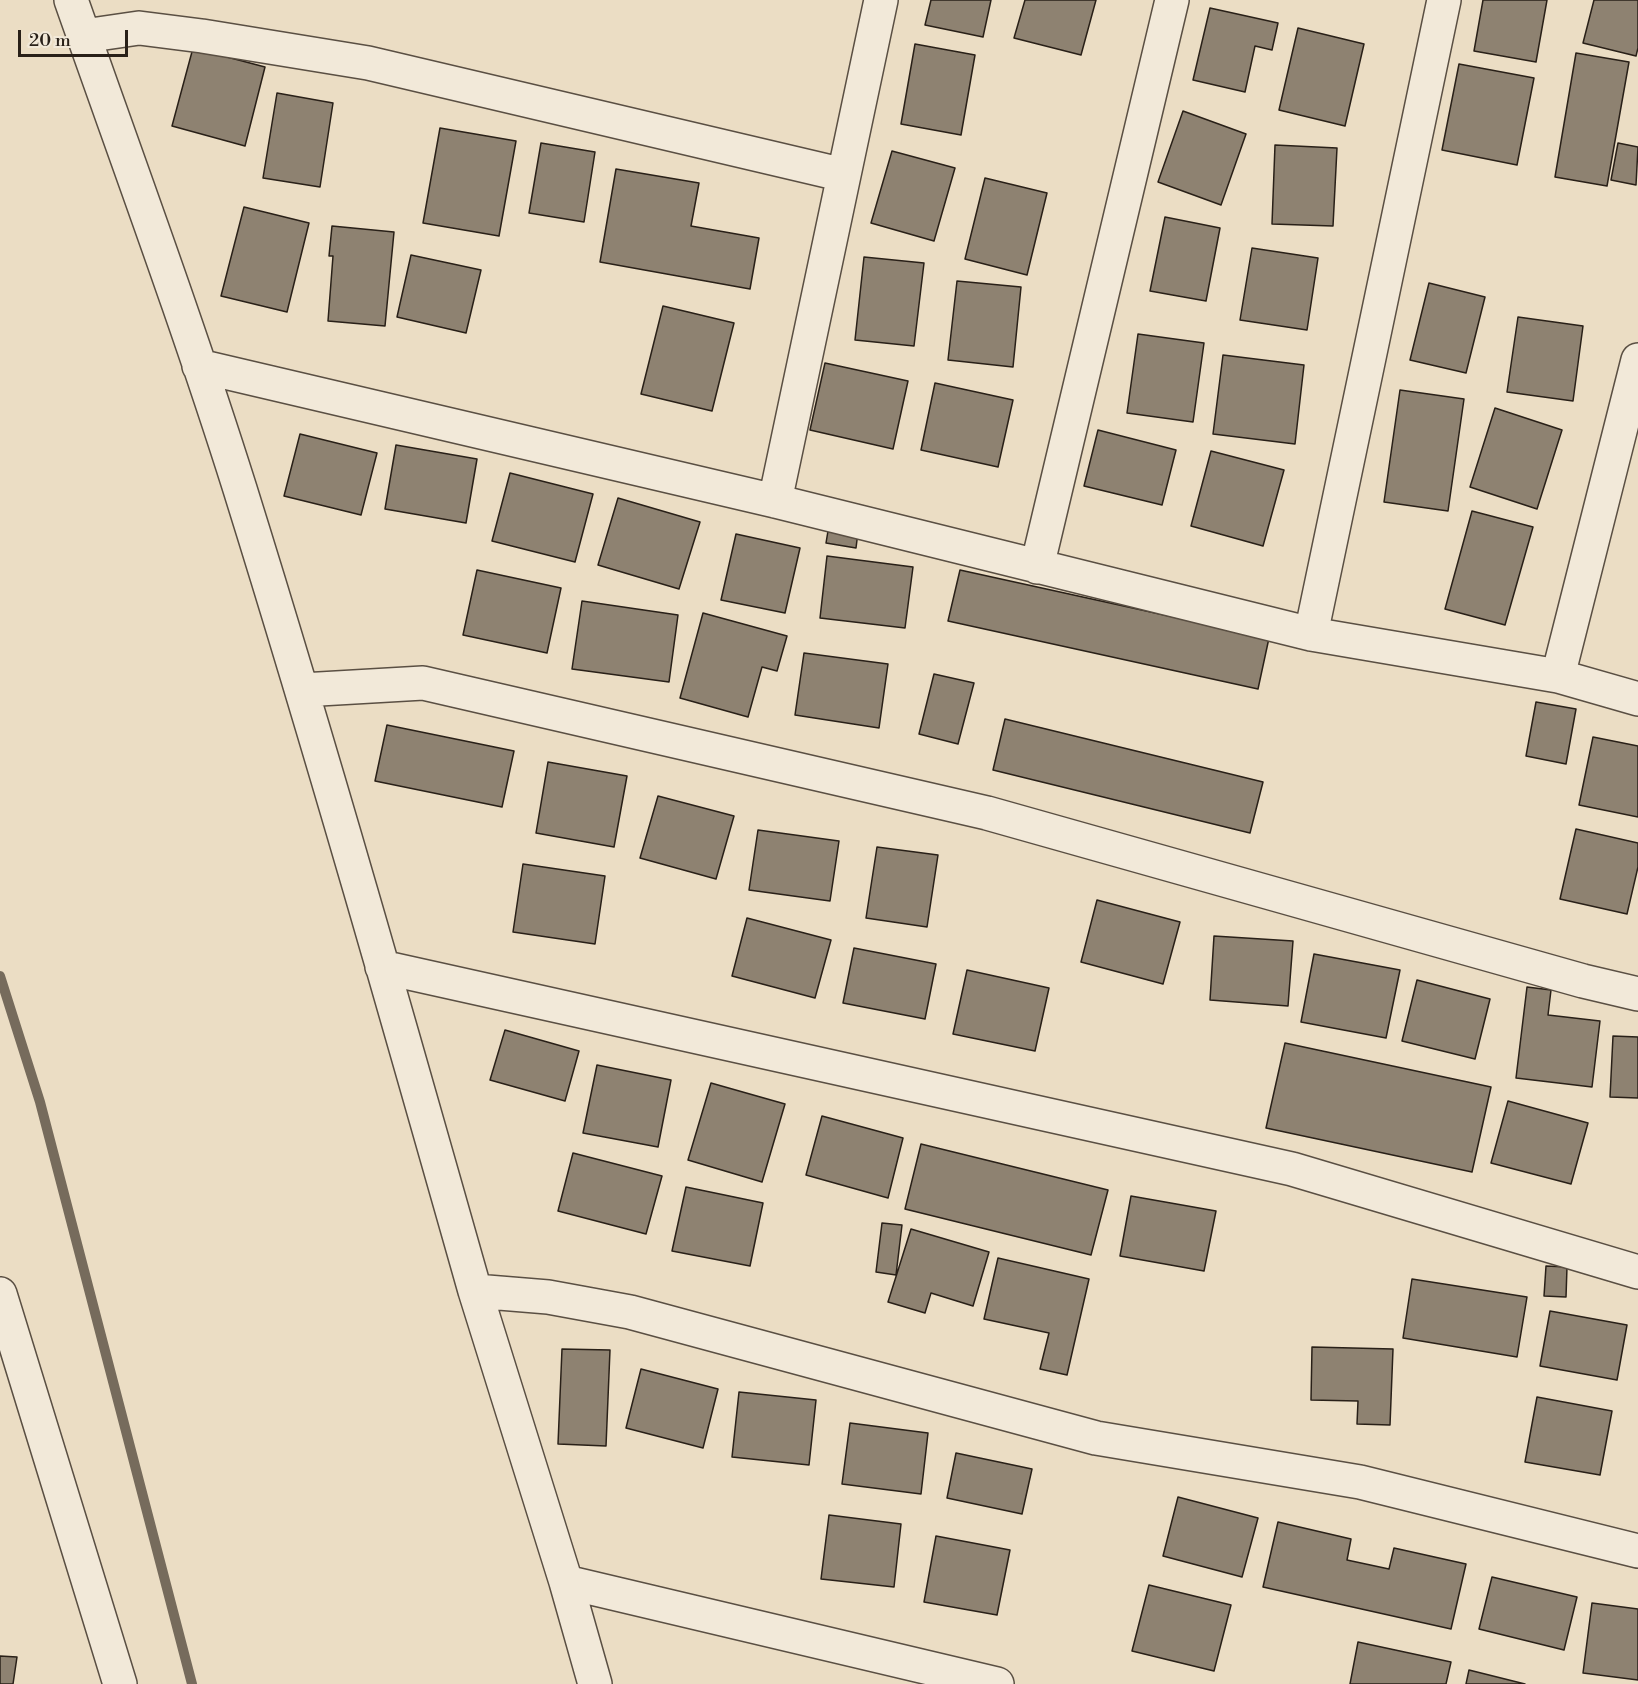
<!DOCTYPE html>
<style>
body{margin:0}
#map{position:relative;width:1638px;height:1684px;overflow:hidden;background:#ebddc4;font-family:"Libre Bodoni",serif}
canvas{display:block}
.scale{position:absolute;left:18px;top:30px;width:110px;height:27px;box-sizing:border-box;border:3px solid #292018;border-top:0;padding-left:8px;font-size:18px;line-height:21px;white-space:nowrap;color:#292018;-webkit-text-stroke:4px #f2e9d9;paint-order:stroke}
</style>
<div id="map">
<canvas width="1638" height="1684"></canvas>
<div class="scale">20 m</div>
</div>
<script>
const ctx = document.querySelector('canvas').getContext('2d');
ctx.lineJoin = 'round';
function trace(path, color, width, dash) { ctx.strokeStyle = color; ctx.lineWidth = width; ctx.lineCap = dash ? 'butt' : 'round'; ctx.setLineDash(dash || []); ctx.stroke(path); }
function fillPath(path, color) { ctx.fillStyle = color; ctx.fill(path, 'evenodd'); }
trace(new Path2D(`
 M 0,976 L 40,1102 L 192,1684`), '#766b5c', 10);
const building = new Path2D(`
 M 931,0 L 991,0 L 983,37 L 925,25 Z
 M 1025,0 L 1096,0 L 1081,55 L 1014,38 Z
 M 1483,0 L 1547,0 L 1536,62 L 1474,51 Z
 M 1594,0 L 1638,0 L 1638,48 L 1636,56 L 1583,43 Z
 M 1210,8 L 1278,23 L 1272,50 L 1255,46 L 1245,92 L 1193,80 Z
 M 1298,28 L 1364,44 L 1345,126 L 1279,110 Z
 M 915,44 L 975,55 L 961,135 L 901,124 Z
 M 193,48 L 265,67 L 245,146 L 172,126 Z
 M 1576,53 L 1629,62 L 1607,186 L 1555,177 Z
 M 1459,64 L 1534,78 L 1517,165 L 1442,150 Z
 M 277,93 L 333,103 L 320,187 L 263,178 Z
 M 1183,111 L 1246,134 L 1221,205 L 1158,182 Z
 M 440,128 L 516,141 L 499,236 L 423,223 Z
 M 541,143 L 595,152 L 584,222 L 529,213 Z
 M 1618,143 L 1638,147 L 1636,185 L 1611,180 Z
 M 1275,145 L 1337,148 L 1333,226 L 1272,224 Z
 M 892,151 L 955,168 L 934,241 L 871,223 Z
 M 616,169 L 699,183 L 691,226 L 759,238 L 750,289 L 600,262 Z
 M 985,178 L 1047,193 L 1027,275 L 965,259 Z
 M 244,207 L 309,223 L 287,312 L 221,296 Z
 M 1165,217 L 1220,228 L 1206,301 L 1150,291 Z
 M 332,226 L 394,232 L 385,326 L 328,321 L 333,256 L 329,256 Z
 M 1252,248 L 1318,258 L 1307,330 L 1240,320 Z
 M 411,255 L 481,270 L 466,333 L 397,317 Z
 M 864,257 L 924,263 L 914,346 L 855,340 Z
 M 957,281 L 1021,287 L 1013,367 L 948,360 Z
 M 1429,283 L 1485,297 L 1466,373 L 1410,360 Z
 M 663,306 L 734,323 L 712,411 L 641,394 Z
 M 1518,317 L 1583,326 L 1573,401 L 1507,392 Z
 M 1138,334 L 1204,343 L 1193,422 L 1127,413 Z
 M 1223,355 L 1304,365 L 1295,444 L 1213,434 Z
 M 825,363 L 908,381 L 893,449 L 810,430 Z
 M 935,383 L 1013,400 L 998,467 L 921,450 Z
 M 1400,390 L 1464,399 L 1448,511 L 1384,502 Z
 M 1495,408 L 1562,430 L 1537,509 L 1470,487 Z
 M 1098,430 L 1176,450 L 1162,505 L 1084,486 Z
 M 300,434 L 377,453 L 361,515 L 284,496 Z
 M 396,445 L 477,459 L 466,523 L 385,509 Z
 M 1211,451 L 1284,470 L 1263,546 L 1191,526 Z
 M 510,473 L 593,494 L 575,562 L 492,541 Z
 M 618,498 L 700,522 L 679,589 L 598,565 Z
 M 1472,511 L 1533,527 L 1505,625 L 1445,609 Z
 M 830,519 L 859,524 L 856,548 L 826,543 Z
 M 736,534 L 800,548 L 785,613 L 721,600 Z
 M 827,556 L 913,567 L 905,628 L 820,618 Z
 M 477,570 L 561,588 L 547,653 L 463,635 Z
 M 960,570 L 1269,638 L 1258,689 L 948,621 Z
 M 582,601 L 678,615 L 669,682 L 572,669 Z
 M 703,613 L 787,636 L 777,671 L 762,667 L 748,717 L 680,698 Z
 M 804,653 L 888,664 L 879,728 L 795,715 Z
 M 934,674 L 974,683 L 958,744 L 919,734 Z
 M 1536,702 L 1576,709 L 1566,764 L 1526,756 Z
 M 1005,719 L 1263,782 L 1250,833 L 993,770 Z
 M 387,725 L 514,751 L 502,807 L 375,781 Z
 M 1593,737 L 1638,746 L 1638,817 L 1579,805 Z
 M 548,762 L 627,776 L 614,847 L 536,833 Z
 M 658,796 L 734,816 L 716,879 L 640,858 Z
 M 1576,829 L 1638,843 L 1638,867 L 1627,914 L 1560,899 Z
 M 758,830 L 839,841 L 830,901 L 749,890 Z
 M 877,847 L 938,855 L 927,927 L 866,918 Z
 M 523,864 L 605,876 L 595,944 L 513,932 Z
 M 1097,900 L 1180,922 L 1163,984 L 1081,962 Z
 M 747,918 L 831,940 L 815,998 L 732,976 Z
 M 1214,936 L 1293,941 L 1288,1006 L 1210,1000 Z
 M 854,948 L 936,964 L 925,1019 L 843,1003 Z
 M 1314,954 L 1400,970 L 1386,1038 L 1301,1022 Z
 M 967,970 L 1049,988 L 1035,1051 L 953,1034 Z
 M 1417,980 L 1490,999 L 1475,1059 L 1402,1041 Z
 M 1527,987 L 1551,990 L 1548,1015 L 1600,1021 L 1592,1087 L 1516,1078 Z
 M 505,1030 L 579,1051 L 565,1101 L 490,1080 Z
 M 1613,1036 L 1638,1037 L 1638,1098 L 1610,1097 Z
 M 1285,1043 L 1491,1087 L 1472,1172 L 1266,1128 Z
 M 597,1065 L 671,1080 L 658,1147 L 583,1133 Z
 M 711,1083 L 785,1104 L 762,1182 L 688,1160 Z
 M 1508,1101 L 1588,1123 L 1571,1184 L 1491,1163 Z
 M 822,1116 L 903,1138 L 888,1198 L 806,1175 Z
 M 921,1144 L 1108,1190 L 1091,1255 L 905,1209 Z
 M 573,1153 L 662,1176 L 646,1234 L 558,1211 Z
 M 686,1187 L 763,1203 L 750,1266 L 672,1251 Z
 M 1131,1196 L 1216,1211 L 1204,1271 L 1120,1256 Z
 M 882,1223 L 902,1225 L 896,1275 L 876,1272 Z
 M 911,1229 L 989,1252 L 973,1306 L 931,1293 L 925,1313 L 888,1302 Z
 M 998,1258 L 1089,1279 L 1067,1375 L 1040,1369 L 1049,1333 L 984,1319 Z
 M 1546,1266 L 1567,1267 L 1566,1297 L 1544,1296 Z
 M 1412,1279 L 1527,1297 L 1517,1357 L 1403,1338 Z
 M 1550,1311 L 1627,1325 L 1617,1380 L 1540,1366 Z
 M 1312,1347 L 1393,1349 L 1390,1425 L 1357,1424 L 1358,1401 L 1311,1400 Z
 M 562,1349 L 610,1350 L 606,1446 L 558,1444 Z
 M 641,1369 L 718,1389 L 703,1448 L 626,1428 Z
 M 739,1392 L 816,1400 L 809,1465 L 732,1457 Z
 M 1537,1397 L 1612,1411 L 1600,1475 L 1525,1462 Z
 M 850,1423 L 928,1433 L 921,1494 L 842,1484 Z
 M 956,1453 L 1032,1469 L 1022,1514 L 947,1498 Z
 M 1178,1497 L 1258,1518 L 1242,1577 L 1163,1556 Z
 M 829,1515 L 901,1524 L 894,1587 L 821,1579 Z
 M 1278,1522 L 1351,1539 L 1347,1560 L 1389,1569 L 1394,1548 L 1466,1564 L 1451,1629 L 1263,1587 Z
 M 936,1536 L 1010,1550 L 997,1615 L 924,1602 Z
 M 1492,1577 L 1577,1597 L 1564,1650 L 1479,1629 Z
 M 1149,1585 L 1231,1605 L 1214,1671 L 1132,1651 Z
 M 1592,1603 L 1638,1609 L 1638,1680 L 1583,1673 Z
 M 1358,1642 L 1451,1662 L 1446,1684 L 1350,1684 Z
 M 0,1656 L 17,1657 L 13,1684 L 0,1684 Z
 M 1469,1670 L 1525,1684 L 1466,1684 Z`);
fillPath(building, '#8e8271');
trace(building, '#292018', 1.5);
const street = new Path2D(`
 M 71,0 C 128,162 188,324 240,489 C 323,755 399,1023 475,1291
 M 84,36 L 139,28 L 202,36 L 368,63 L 844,175
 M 199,366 L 775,501 L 1311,634 L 1558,676 L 1638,699
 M 775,501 L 881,0
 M 1037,567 L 1172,0
 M 1311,634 L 1444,0
 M 1558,676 L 1638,360
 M 302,690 L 423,683 L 987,813 L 1583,981 L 1638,994
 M 382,967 L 1292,1169 L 1638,1272
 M 0,1294 L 120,1684
 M 566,1582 L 997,1684
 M 595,1684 L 566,1582 L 475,1291 L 548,1297 L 630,1312 L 1096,1438 L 1360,1482 L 1638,1551`);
trace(street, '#5a4f43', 36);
trace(street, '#f2e9d9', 33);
</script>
